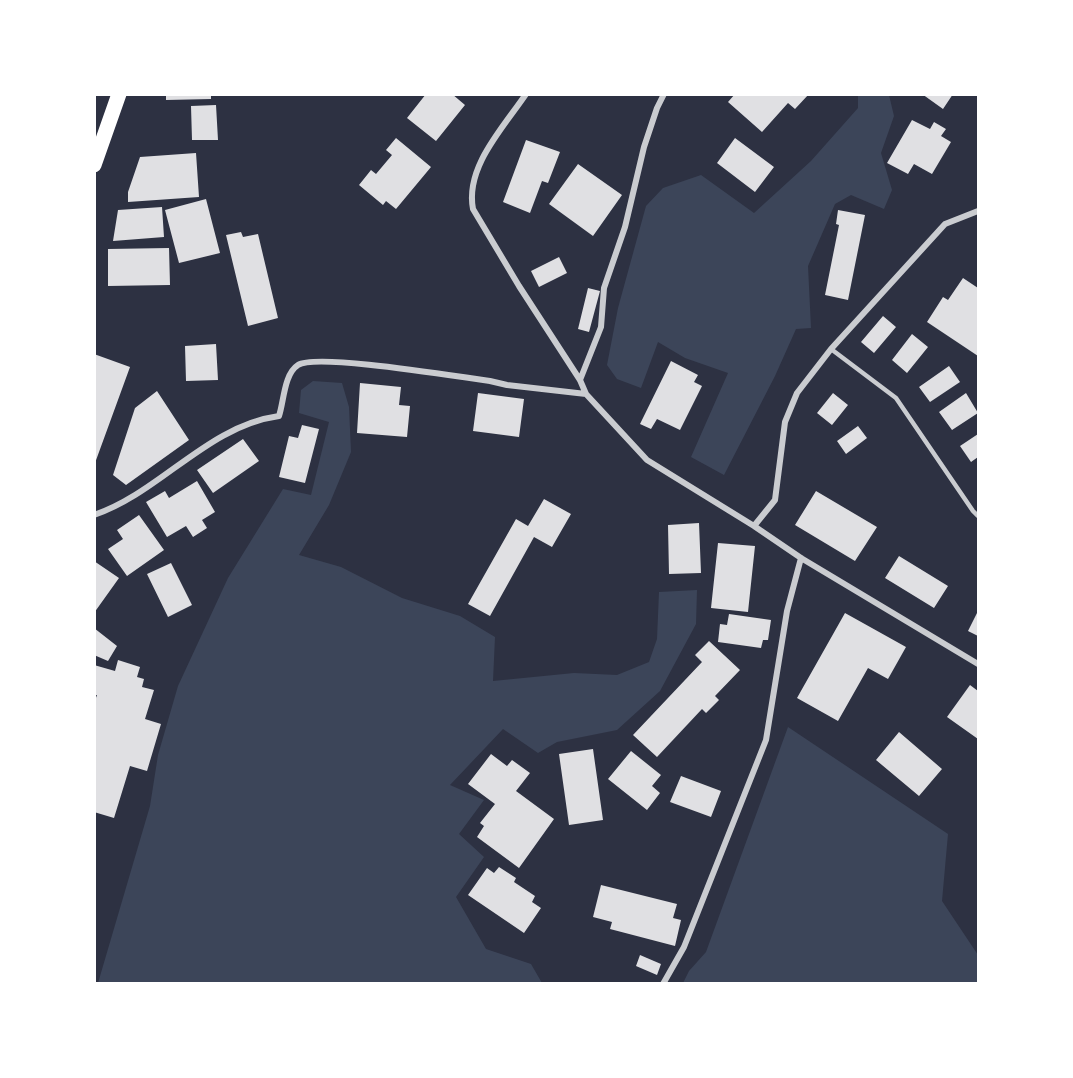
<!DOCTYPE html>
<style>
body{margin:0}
#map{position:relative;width:1073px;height:1078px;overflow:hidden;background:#2d3142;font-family:"Space Grotesk",sans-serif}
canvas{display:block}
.frame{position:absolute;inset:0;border:96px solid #fff;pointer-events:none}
</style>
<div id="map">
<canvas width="1073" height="1078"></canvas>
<div class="frame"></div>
</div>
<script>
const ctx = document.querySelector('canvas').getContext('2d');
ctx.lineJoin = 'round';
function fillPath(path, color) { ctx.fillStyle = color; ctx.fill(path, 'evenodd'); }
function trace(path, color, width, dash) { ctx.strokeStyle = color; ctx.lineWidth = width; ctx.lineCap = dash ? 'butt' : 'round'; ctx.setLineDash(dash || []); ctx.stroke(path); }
fillPath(new Path2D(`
 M 858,95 L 889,95 L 894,116 L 881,153 L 892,190 L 884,209 L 851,195 L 835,204 L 808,266 L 811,328 L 796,329 L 775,376 L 724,475 L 691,457 L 728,373 L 685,358 L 658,342 L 641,388 L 617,379 L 607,365 L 618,308 L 646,206 L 663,188 L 701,175 L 754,213 L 811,161 L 858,108 Z
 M 313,381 L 342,383 L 349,407 L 351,452 L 329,505 L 299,555 L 341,567 L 402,598 L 460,616 L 495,637 L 493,681 L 574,673 L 617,675 L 649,662 L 657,639 L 659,592 L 697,590 L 696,624 L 660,691 L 617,730 L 557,742 L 538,753 L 503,729 L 450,785 L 484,800 L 459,834 L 484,857 L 456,897 L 486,949 L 531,964 L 542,983 L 98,983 L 150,806 L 158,755 L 178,686 L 228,578 L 283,489 L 311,495 L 329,422 L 299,413 L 301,390 Z
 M 788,727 L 948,834 L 942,901 L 978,955 L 978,983 L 683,983 L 689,971 L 706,952 Z`), '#3c4559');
fillPath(new Path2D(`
 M 166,94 L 211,94 L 211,99 L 166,100 Z
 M 426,94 L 452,94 L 465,105 L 436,141 L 407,118 Z
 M 735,94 L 809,94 L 795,109 L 788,103 L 762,132 L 728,102 Z
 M 922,94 L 953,94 L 943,109 Z
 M 216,105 L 218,140 L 192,140 L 191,106 Z
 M 912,120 L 930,129 L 934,122 L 946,129 L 941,136 L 951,142 L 932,174 L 914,164 L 908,174 L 887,163 Z
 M 396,138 L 431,167 L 396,209 L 386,201 L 383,205 L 359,185 L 371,170 L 376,174 L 392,155 L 386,150 Z
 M 735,138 L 774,167 L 755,192 L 717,163 Z
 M 526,140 L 560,152 L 548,183 L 542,181 L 530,213 L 503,202 Z
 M 196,153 L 199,197 L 128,202 L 128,192 L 140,157 Z
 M 578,164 L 622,195 L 593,236 L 549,204 Z
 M 206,199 L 220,253 L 179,263 L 165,210 Z
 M 162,207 L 164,237 L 113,241 L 118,210 Z
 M 838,210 L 865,215 L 848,300 L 825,295 L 839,225 L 836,224 Z
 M 241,232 L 243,237 L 258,234 L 278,318 L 248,326 L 226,235 Z
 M 169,248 L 170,285 L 108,286 L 108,249 Z
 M 559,257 L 567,273 L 539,287 L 531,271 Z
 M 963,278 L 978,288 L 978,356 L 927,322 L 943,297 L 948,300 Z
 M 588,288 L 600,291 L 589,332 L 578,329 Z
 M 883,316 L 896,327 L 874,353 L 861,342 Z
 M 912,334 L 928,347 L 907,373 L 892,360 Z
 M 216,344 L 218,380 L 186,381 L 185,346 Z
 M 94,354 L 130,367 L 95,463 L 94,463 Z
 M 671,361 L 698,375 L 694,382 L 702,386 L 680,430 L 657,419 L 651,429 L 640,424 Z
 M 949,366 L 960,382 L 930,402 L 919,387 Z
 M 360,383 L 401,387 L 399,405 L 410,406 L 407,437 L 357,433 Z
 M 157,391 L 189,440 L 126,485 L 113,475 L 135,408 Z
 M 478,393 L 524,399 L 519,437 L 473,431 Z
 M 833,393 L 848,405 L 832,425 L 817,413 Z
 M 966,393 L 978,413 L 952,430 L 939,412 Z
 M 302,425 L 319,429 L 305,483 L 279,477 L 289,436 L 298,438 Z
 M 858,426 L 867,438 L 846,454 L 837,441 Z
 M 978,434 L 978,457 L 971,462 L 960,446 Z
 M 243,439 L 259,461 L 213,493 L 197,470 Z
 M 197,481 L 215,512 L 202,520 L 207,528 L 193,537 L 186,526 L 167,537 L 146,502 L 165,491 L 169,498 Z
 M 816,491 L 877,527 L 855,561 L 795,525 Z
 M 544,499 L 571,514 L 552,547 L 534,537 L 490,616 L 468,604 L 516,519 L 528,526 Z
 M 139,515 L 164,550 L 127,576 L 108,549 L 123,539 L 117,530 Z
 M 699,523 L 701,573 L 669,574 L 668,525 Z
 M 718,543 L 755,546 L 748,612 L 711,608 Z
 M 899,556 L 948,586 L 934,608 L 885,578 Z
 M 94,561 L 119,578 L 94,613 Z
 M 171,563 L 192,605 L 168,617 L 147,574 Z
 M 978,611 L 978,636 L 968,631 Z
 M 845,613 L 906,647 L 888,679 L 868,668 L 838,721 L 797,698 Z
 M 729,614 L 771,620 L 768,640 L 763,640 L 761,648 L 718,642 L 720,624 L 727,625 Z
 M 94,628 L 117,646 L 108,661 L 94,655 Z
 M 709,641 L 740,670 L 715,696 L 719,700 L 706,713 L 702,709 L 657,757 L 633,735 L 702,662 L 695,655 Z
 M 118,660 L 140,667 L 137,677 L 144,679 L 142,687 L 154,690 L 145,719 L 161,724 L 147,771 L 130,766 L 114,818 L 94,812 L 94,703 L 97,695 L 94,695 L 94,665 L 115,671 Z
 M 970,685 L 978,691 L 978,739 L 947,717 Z
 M 899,732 L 942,769 L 919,796 L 876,760 Z
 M 593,749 L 603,820 L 569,825 L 559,754 Z
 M 631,751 L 661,775 L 652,786 L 660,793 L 647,810 L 608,779 Z
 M 491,754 L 507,766 L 512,760 L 530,773 L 516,791 L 554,819 L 519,868 L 477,837 L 484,826 L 480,823 L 495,804 L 468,784 Z
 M 681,776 L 721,791 L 711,817 L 670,802 Z
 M 499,867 L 516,878 L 514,882 L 535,896 L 532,902 L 541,908 L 524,933 L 468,895 L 487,868 L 494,873 Z
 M 601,885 L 677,904 L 673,918 L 681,920 L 675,946 L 610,929 L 612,922 L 593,917 Z
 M 640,955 L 661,964 L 657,975 L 636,966 Z`), '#e0e0e3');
trace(new Path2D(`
 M 831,349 L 896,398 L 973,511 L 978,516`), '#caccd0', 4.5);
trace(new Path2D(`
 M 526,94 C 503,128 465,167 473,209 L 519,286 L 580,380 L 586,394 L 647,460 L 754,526 L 801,558 L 978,664
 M 580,380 L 601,327 L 604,288 L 625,227 L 644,147 L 657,108 L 664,94
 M 94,515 C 161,492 207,426 279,416 C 284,401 284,374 298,365 C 317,353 459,377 490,381 L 507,385 L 586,394
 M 754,526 L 775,500 L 785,422 L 797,393 L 831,349 L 945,224 L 978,211
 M 663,984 L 684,947 L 766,740 L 787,611 L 801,558`), '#caccd0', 6);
trace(new Path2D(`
 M 94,165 L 119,94`), '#fff', 15);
</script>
